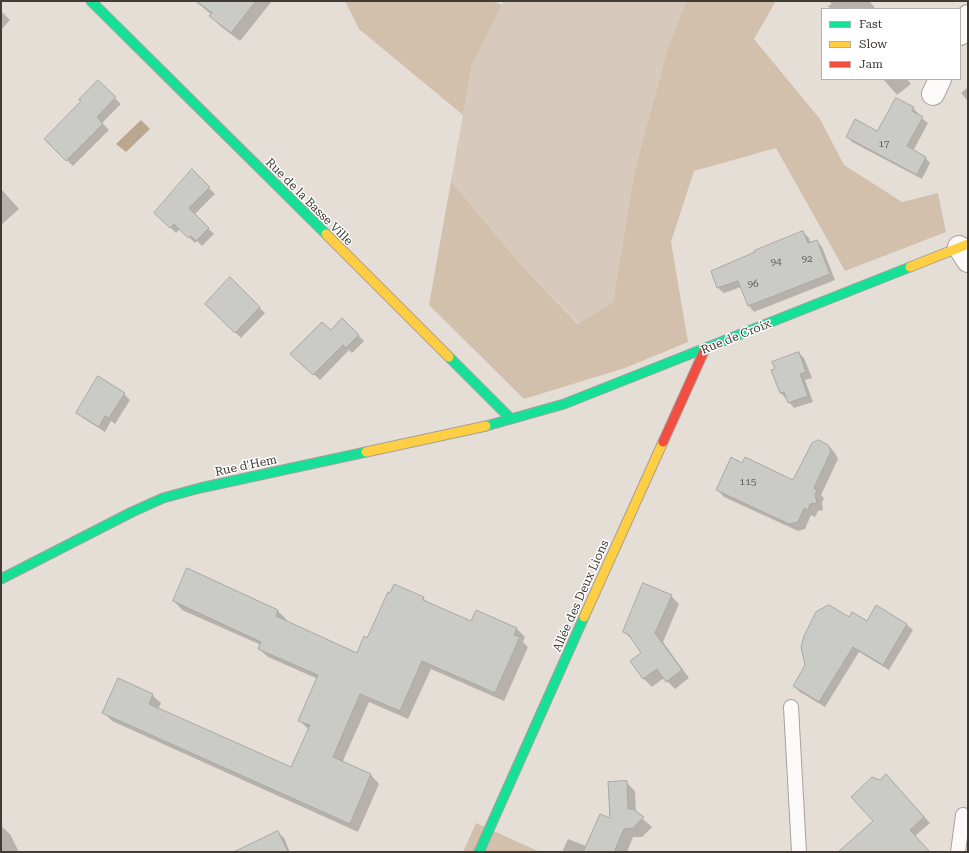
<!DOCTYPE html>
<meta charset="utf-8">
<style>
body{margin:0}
#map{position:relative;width:969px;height:853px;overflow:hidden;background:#e5ded6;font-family:"Roboto Serif",serif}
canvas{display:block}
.frame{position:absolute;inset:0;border:2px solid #403b35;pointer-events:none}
.legend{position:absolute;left:821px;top:8px;width:140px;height:72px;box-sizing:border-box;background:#fff;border:1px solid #b3b1ae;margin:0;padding:5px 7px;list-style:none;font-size:12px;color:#403b35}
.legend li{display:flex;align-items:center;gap:8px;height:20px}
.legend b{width:20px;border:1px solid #b3b1ae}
</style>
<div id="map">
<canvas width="969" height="853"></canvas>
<div class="frame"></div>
<ul class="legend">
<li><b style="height:5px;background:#16e098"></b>Fast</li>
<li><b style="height:5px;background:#ffcf43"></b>Slow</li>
<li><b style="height:5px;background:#f24e42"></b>Jam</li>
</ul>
</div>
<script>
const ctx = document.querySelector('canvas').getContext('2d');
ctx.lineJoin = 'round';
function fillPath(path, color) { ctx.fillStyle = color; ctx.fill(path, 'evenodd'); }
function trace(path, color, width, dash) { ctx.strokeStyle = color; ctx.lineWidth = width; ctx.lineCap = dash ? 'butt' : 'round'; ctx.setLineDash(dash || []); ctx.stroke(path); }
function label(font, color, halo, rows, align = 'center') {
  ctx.font = font + ' "Roboto Serif",serif'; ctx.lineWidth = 3; ctx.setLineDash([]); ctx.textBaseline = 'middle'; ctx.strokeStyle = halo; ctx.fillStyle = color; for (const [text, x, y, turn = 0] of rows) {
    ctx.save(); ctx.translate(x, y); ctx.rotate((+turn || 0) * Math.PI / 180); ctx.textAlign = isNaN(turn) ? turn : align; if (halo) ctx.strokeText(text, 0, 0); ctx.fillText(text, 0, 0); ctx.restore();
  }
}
fillPath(new Path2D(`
 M 504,1 L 686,1 L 669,44 L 635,169 L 613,302 L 579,324 L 522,266 L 451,181 L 472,65 Z`), '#d7cabc');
fillPath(new Path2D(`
 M 345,1 L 493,1 L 502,5 L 472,65 L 463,115 L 359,29 Z
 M 686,1 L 776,1 L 754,39 L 820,119 L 844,165 L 902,202 L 938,193 L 946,232 L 845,271 L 776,148 L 694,171 L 671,242 L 688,342 L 625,368 L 524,399 L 429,305 L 451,181 L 522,266 L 578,324 L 613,302 L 635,169 L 669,44 Z
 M 476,823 L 540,852 L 463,852 Z`), '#d2c0ac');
fillPath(new Path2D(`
 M 141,120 L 150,129 L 126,152 L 116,144 Z`), '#bba790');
fillPath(new Path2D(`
 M 195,1 L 272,1 L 240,41 L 219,25 L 211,16 L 212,15 Z
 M 829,1 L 871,1 L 870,2 L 876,9 L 831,9 L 828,6 L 832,4 Z
 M 1,11 L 10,20 L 1,30 Z
 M 883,79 L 907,79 L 911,84 L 897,95 Z
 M 98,82 L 121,104 L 102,123 L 109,130 L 73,166 L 45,139 L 82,101 Z
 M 968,87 L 968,101 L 961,93 Z
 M 913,108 L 918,113 L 917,115 L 928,123 L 913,151 L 925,157 L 930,163 L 922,179 L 852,142 L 847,136 L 878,132 Z
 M 192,171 L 215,194 L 194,215 L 214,234 L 202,246 L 197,241 L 195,243 L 180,229 L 176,233 L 155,213 Z
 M 1,189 L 19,209 L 1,225 Z
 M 803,232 L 809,238 L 811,243 L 817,241 L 822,247 L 835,280 L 754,312 L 749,306 L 741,287 L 724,293 L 718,288 Z
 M 230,279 L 265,313 L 241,338 L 206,303 Z
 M 342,320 L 364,341 L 352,353 L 349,350 L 320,380 L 292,354 L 331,332 Z
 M 799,353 L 804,358 L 812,378 L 805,380 L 813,402 L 794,408 L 781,393 Z
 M 124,394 L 130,400 L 115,424 L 111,421 L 105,432 L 83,418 L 77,413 Z
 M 828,445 L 835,453 L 838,459 L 821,495 L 824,498 L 822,503 L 823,510 L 818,511 L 815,517 L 811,515 L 805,529 L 798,531 L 724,497 L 717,489 L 743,464 L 794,482 Z
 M 671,596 L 679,604 L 663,642 L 689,678 L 675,689 L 664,678 L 652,687 L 644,679 L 631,661 L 643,653 L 634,641 L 624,632 Z
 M 423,598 L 429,604 L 471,622 L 516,628 L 525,637 L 523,642 L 528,647 L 504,701 L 431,669 L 408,719 L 369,702 L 342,763 L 371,775 L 379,784 L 358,832 L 112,721 L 104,713 L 152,695 L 161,703 L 158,709 L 292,768 L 309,730 L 300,721 L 318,679 L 268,657 L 259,649 L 261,645 L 182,610 L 174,601 L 278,611 L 286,619 L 285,622 L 357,654 L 368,639 Z
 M 877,606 L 907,625 L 913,630 L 889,670 L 859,652 L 825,707 L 800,692 L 794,686 L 806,665 L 849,619 L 867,622 Z
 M 880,781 L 892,781 L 930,823 L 915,836 L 929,852 L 839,852 L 874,821 Z
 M 626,782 L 635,791 L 636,813 L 652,827 L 642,837 L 633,837 L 627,852 L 562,852 L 568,839 L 586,846 L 611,820 Z
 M 1,826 L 10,834 L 19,852 L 1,852 Z
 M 278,832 L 284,838 L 290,852 L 238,852 Z`), '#0003');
const building = new Path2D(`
 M 196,1 L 256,1 L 231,33 L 209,16 L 212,13 Z
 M 98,80 L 116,97 L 97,117 L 103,124 L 66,161 L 44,139 L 81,101 L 79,100 Z
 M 896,98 L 914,107 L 912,111 L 923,117 L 907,146 L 926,157 L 917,175 L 846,137 L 855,119 L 877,131 Z
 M 192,169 L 210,187 L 189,208 L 209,228 L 196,241 L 191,236 L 188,238 L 174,224 L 170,228 L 154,213 Z
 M 803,231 L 808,243 L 817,240 L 830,274 L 748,306 L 738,281 L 717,288 L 711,271 L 755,252 L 754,251 Z
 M 230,277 L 260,307 L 235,333 L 205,304 Z
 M 342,318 L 359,335 L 346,348 L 343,345 L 313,375 L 290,354 L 322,322 L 331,330 Z
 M 799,352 L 806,372 L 800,374 L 808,396 L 788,403 L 784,392 L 780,393 L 771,370 L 775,369 L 772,362 Z
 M 98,376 L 125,393 L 109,418 L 105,416 L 99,427 L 76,413 Z
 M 819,440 L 828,445 L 831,451 L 814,488 L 817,490 L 815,495 L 817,503 L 810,504 L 808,510 L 804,508 L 798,522 L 789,524 L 716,490 L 731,457 L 742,463 L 745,457 L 793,480 L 812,443 Z
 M 187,568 L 278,610 L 276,616 L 357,653 L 364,636 L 367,638 L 388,592 L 390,593 L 394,584 L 424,597 L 423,600 L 471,621 L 476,610 L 517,628 L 514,635 L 520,637 L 495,693 L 422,661 L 400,711 L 360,694 L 333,757 L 371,774 L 350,824 L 102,713 L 118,678 L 153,694 L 149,704 L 291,767 L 310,725 L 298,721 L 318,675 L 258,649 L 261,642 L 173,601 Z
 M 643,583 L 672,595 L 655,633 L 682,670 L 666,682 L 657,669 L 643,679 L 630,661 L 641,653 L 629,635 L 623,632 Z
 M 829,605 L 849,617 L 852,612 L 867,621 L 876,605 L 907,624 L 883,665 L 853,647 L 819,702 L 793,686 L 805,665 L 801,647 L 804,636 L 816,612 Z
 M 886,774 L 924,817 L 910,830 L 930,852 L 838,852 L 873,821 L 851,797 L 872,777 L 880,780 Z
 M 627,781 L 628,809 L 633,809 L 644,817 L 633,828 L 624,829 L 614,852 L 583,852 L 600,814 L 610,818 L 608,782 Z
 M 278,831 L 288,852 L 234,852 Z`);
fillPath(building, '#cacbc7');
trace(building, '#a7a8a4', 1);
const lane = new Path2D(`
 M 791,707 L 799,852
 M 958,852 L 963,815 L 968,819`);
const street = new Path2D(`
 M 960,34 L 968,16
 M 933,94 L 940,79
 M 959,247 L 968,261`);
const fast = new Path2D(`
 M 91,1 L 326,234
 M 449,357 L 511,419
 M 486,426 L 564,404 L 910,267
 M 1,579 L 132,512 L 163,498 L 200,488 L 366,452
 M 479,852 L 584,617`);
const slow = new Path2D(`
 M 326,234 L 449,357
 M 910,267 L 968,244
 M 366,452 L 486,426
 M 584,617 L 663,442`);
const jam = new Path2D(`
 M 663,442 L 705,349`);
trace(lane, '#a6a09b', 16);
trace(street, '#a6a09b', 24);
trace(fast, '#a6a09b', 11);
trace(slow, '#a6a09b', 11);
trace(jam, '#a6a09b', 11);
trace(lane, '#fbfaf9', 14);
trace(street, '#fbfaf9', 22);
trace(fast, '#16e098', 9);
trace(slow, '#ffcf43', 9);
trace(jam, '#f24e42', 9);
label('10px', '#63605a', null, [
 ["17",884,144],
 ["92",807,259],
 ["94",776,262],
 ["96",753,284],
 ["115",748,482]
]);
label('12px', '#403b35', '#fff', [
 ["Rue de la Basse Ville",309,202,45],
 ["Rue de Croix",736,337,-22],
 ["Rue d'Hem",246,466,-12],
 ["Allée des Deux Lions",581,596,-66]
]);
</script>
